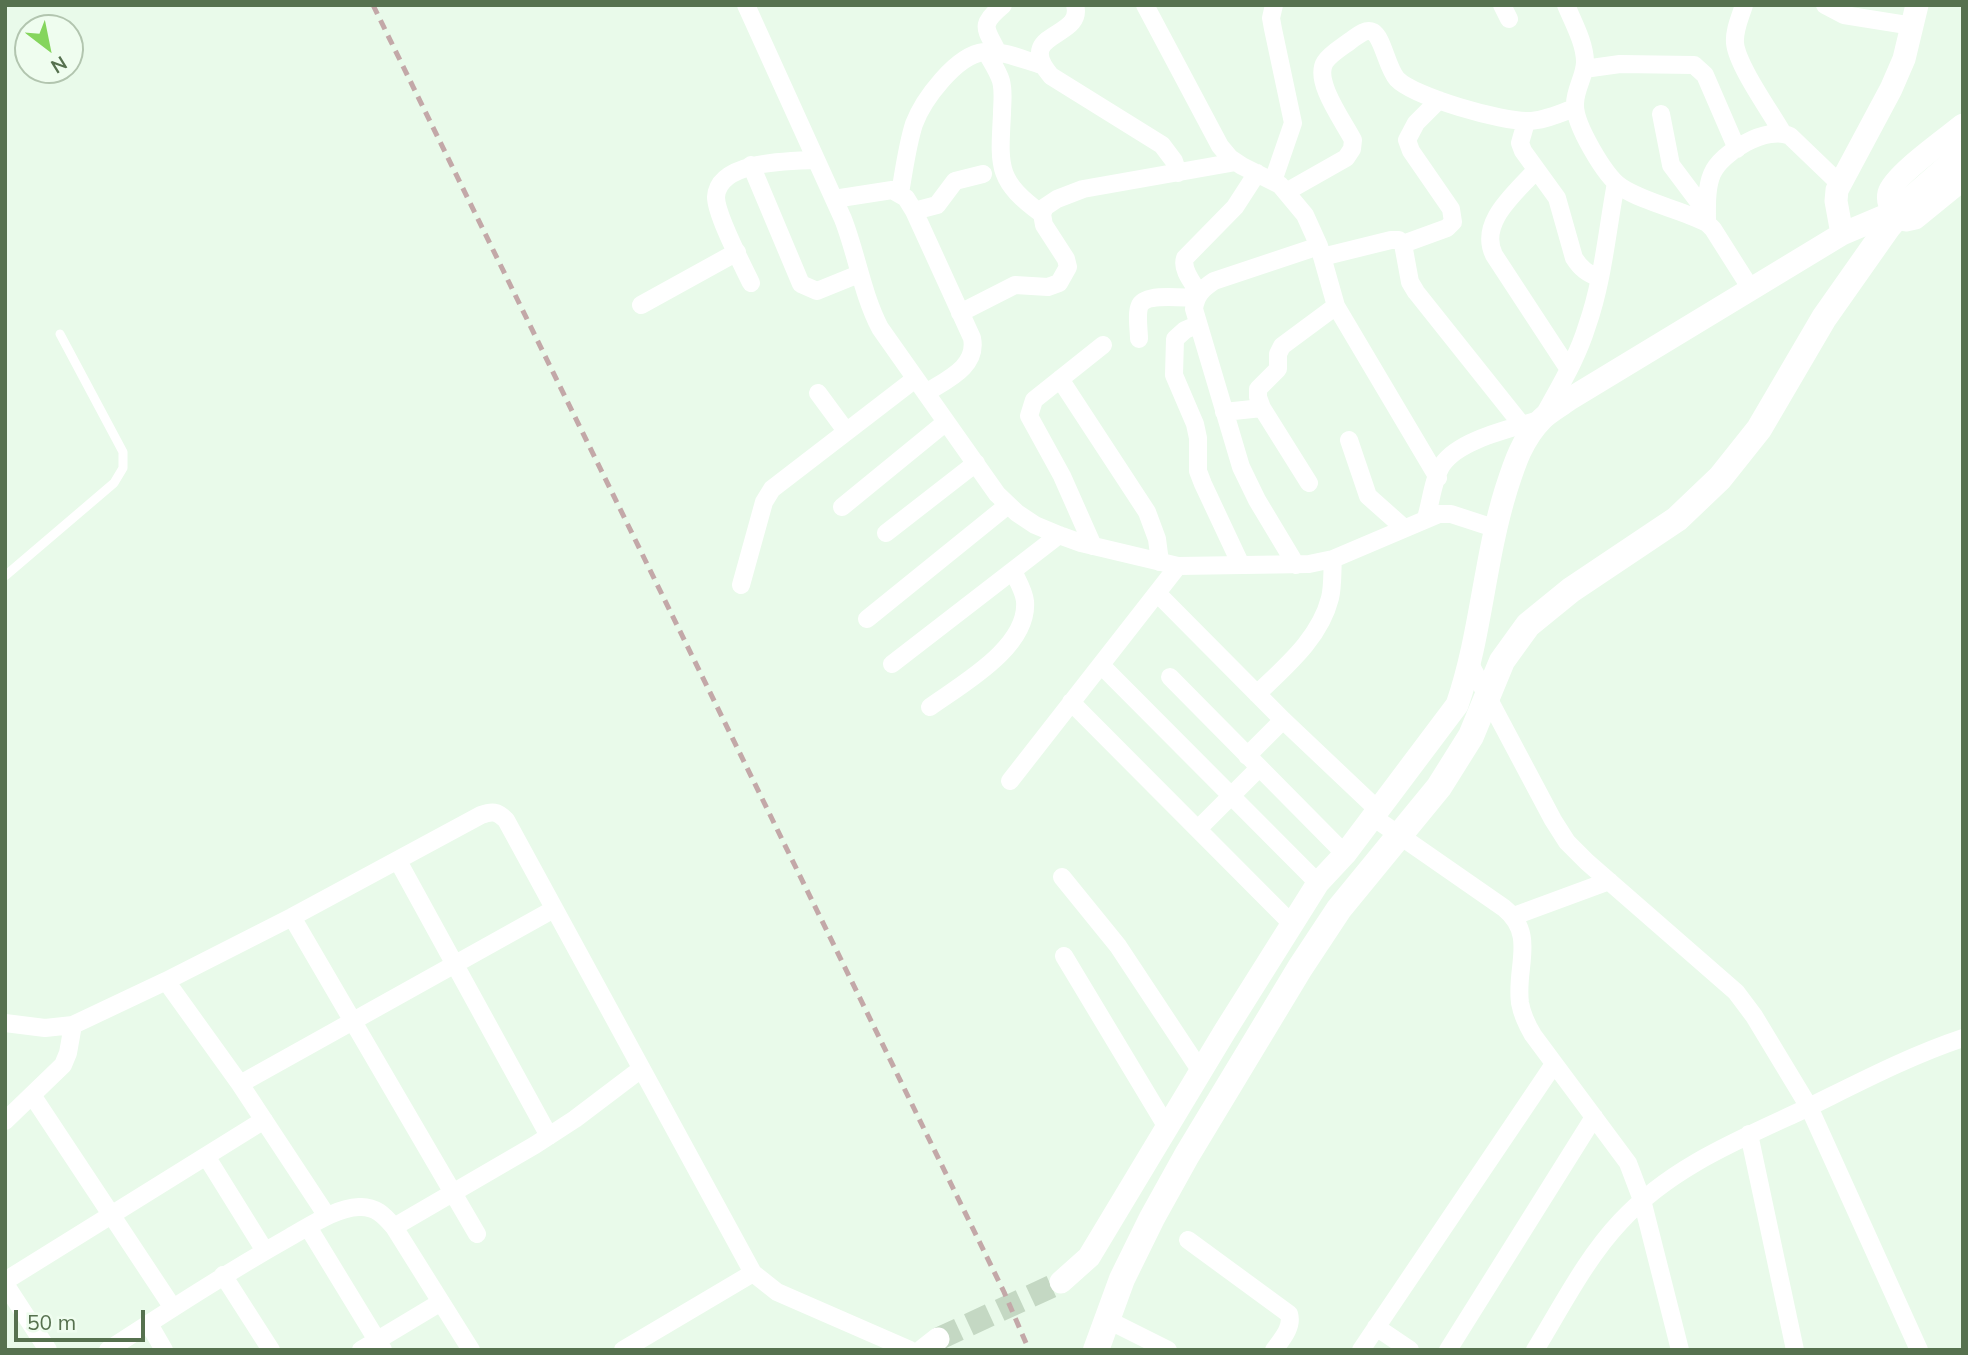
<!DOCTYPE html>
<style>
body{margin:0}
#map{position:relative;width:1968px;height:1355px;overflow:hidden;background:#e9faea;font-family:Mulish,sans-serif}
canvas{display:block}
.frame{position:absolute;inset:0;border:7px solid #56714f;pointer-events:none}
.north{position:absolute;left:14px;top:14px;width:70px;height:70px;box-sizing:border-box;background:#effdef;border:2px solid #b2c5af;border-radius:50%;rotate:148deg;font-size:19px;font-weight:700;line-height:28px;text-align:center;color:#56714f}
.north::after{content:'';display:block;margin:auto;width:24px;height:32px;background:#85d55d;clip-path:polygon(50% 0,100% 100%,50% 72%,0 100%)}
.scale{position:absolute;left:14px;top:1310px;width:131px;height:32px;box-sizing:border-box;border:4px solid #56714f;border-top:0;padding-left:9px;font-size:21px;line-height:24px;white-space:nowrap;color:#56714f;-webkit-text-stroke:5px #effdef;paint-order:stroke}
</style>
<div id="map">
<canvas width="1968" height="1355"></canvas>
<div class="frame"></div>
<div class="north">N</div>
<div class="scale">50 m</div>
</div>
<script>
const ctx = document.querySelector('canvas').getContext('2d');
ctx.lineJoin = 'round';
function trace(path, color, width, dash) { ctx.strokeStyle = color; ctx.lineWidth = width; ctx.lineCap = dash ? 'butt' : 'round'; ctx.setLineDash(dash || []); ctx.stroke(path); }
trace(new Path2D(`
 M 938,1339 L 1061,1282`), '#c4d8c3', 23, [23, 11]);
trace(new Path2D(`
 M 5,576 L 114,483 L 123,468 L 123,452 L 60,334`), '#fff', 9);
trace(new Path2D(`
 M 746,5 L 843,219 C 857,255 862,293 880,328 L 997,494 L 1017,513 L 1035,525 L 1059,535 L 1081,543 L 1178,566 L 1309,564 L 1333,559 L 1439,514 L 1451,514 L 1494,528
 M 1075,5 C 1085,39 1013,31 1051,76 L 1162,145 L 1174,161 L 1178,173
 M 1145,5 L 1220,146 L 1230,158 L 1242,166 L 1280,185 L 1305,215 L 1319,246 L 1336,306 L 1438,478
 M 1502,5 L 1509,19
 M 1566,5 C 1573,22 1585,43 1585,62 C 1585,76 1575,89 1575,104 C 1574,124 1605,176 1621,187 C 1645,203 1680,209 1707,223 L 1713,229 L 1751,289
 M 1744,5 C 1740,18 1734,30 1735,43 C 1737,65 1770,111 1782,132
 M 1825,5 L 1844,15 L 1913,26
 M 986,52 C 991,61 998,71 1001,81 C 1004,92 1002,103 1002,114 C 999,168 997,181 1042,214
 M 998,53 C 986,28 978,26 1003,5
 M 1584,69 L 1620,64 L 1694,65 L 1705,75 L 1737,149
 M 1661,114 L 1671,165 L 1707,213
 M 1526,122 L 1520,143 L 1523,151 L 1557,198 L 1574,258 C 1581,269 1587,273 1599,278
 M 751,165 L 801,284 L 817,291 L 859,274
 M 1536,170 C 1516,193 1478,222 1494,255 L 1568,368
 M 1273,181 L 1293,123 L 1273,29 L 1271,18 L 1274,5
 M 1286,192 L 1346,158 L 1352,149 L 1353,140 C 1344,122 1313,81 1325,62 C 1330,54 1342,47 1350,41 C 1356,37 1365,28 1373,32 C 1383,38 1387,68 1397,79 C 1414,97 1503,122 1528,121 C 1544,121 1560,113 1575,108
 M 900,193 C 904,171 907,146 914,124 C 923,100 956,55 984,52 C 1002,50 1024,60 1042,65
 M 834,199 L 892,190 L 906,198 L 914,211 L 972,338 C 978,367 946,380 926,393
 M 914,211 L 937,205 L 955,181 L 983,174
 M 1707,223 C 1707,207 1706,188 1712,174 C 1721,152 1768,125 1790,136 L 1840,184
 M 1403,244 L 1447,228 L 1453,222 L 1451,209 L 1411,151 L 1407,140 L 1416,123 L 1439,100
 M 1322,257 L 1391,240 L 1399,240 L 1403,244 L 1410,282 L 1416,292 L 1522,425
 M 751,283 C 742,264 716,215 716,197 C 718,160 791,161 816,160
 M 1199,293 C 1193,283 1181,270 1185,258 L 1235,207 L 1257,173
 M 641,305 L 737,252
 M 960,313 L 1015,285 L 1048,287 L 1059,283 L 1068,267 L 1066,259 L 1044,225 L 1042,214 L 1045,207 L 1057,199 L 1083,189 L 1236,162
 M 1197,325 L 1185,330 L 1175,339 L 1174,375 L 1195,424 L 1198,438 L 1198,471 L 1203,484 L 1241,565
 M 1139,339 C 1139,330 1136,313 1140,305 C 1147,293 1183,298 1196,298
 M 1060,379 L 1147,512 L 1157,539 L 1160,562
 M 818,393 L 846,431
 M 1224,412 L 1262,408
 M 1349,440 L 1368,496 L 1404,528
 M 1309,483 L 1262,408 L 1258,397 L 1258,389 L 1278,369 L 1278,354 L 1282,346 L 1336,306
 M 842,507 L 946,422
 M 1426,518 C 1431,502 1433,479 1442,465 C 1459,439 1514,428 1542,419 C 1558,389 1577,359 1587,326 C 1603,281 1607,231 1616,183
 M 886,533 L 976,463
 M 1093,546 L 1062,476 L 1029,416 L 1034,400 L 1103,345
 M 1296,565 L 1257,500 L 1241,467 L 1194,309 C 1196,295 1202,289 1214,281 L 1319,246
 M 741,585 L 764,502 L 772,489 L 915,379
 M 1157,593 L 1283,720 L 1378,810
 M 867,619 L 1008,505
 M 1469,662 L 1553,820 L 1567,842 L 1587,862 L 1736,992 L 1754,1016 L 1809,1107 L 1919,1350
 M 892,664 L 1059,535
 M 1101,665 L 1318,883
 M 1170,677 L 1345,854
 M 1257,694 C 1286,666 1320,638 1330,598 C 1333,586 1332,571 1333,559
 M 1071,702 L 1293,925
 M 930,707 C 962,684 1029,647 1025,601 C 1024,591 1017,580 1013,571
 M 1247,756 L 1283,720
 M 1010,781 L 1178,566
 M 1373,817 L 1504,908 C 1537,935 1515,967 1520,1003 C 1522,1014 1527,1025 1533,1035 L 1628,1163 L 1642,1200 L 1680,1350
 M 1198,829 L 1259,768
 M 398,861 L 549,1136
 M 1062,877 L 1118,946 L 1202,1073
 M 1514,916 L 1609,881
 M 292,917 L 477,1234
 M 1064,956 L 1168,1129
 M 166,981 L 240,1084 L 327,1216
 M 5,1023 L 45,1028 L 73,1025 L 166,981 L 292,917 L 481,815 C 492,811 497,811 506,820 L 753,1273 L 777,1292 L 910,1350
 M 240,1084 L 554,909
 M 32,1095 L 173,1308
 M 5,1121 L 63,1065 L 68,1053 L 73,1025
 M 1749,1134 L 1795,1350
 M 206,1156 L 265,1251
 M 308,1227 L 383,1350
 M 394,1227 L 535,1145 L 575,1119 L 641,1069
 M 1188,1240 L 1289,1314 C 1293,1327 1282,1339 1274,1350
 M 223,1275 L 271,1350
 M 5,1281 L 264,1120
 M 5,1284 L 48,1350
 M 149,1324 L 164,1350
 M 1118,1325 L 1168,1350
 M 1376,1327 L 1410,1350
 M 108,1350 C 168,1311 228,1272 290,1237 C 310,1226 335,1208 359,1207 C 375,1206 384,1215 394,1227 L 471,1350
 M 361,1350 L 441,1302
 M 623,1350 L 753,1273
 M 1361,1350 L 1554,1064
 M 1448,1350 L 1594,1117
 M 1535,1350 C 1562,1306 1586,1258 1621,1221 C 1672,1166 1741,1139 1807,1108 C 1858,1083 1909,1056 1963,1038`), '#fff', 18);
trace(new Path2D(`
 M 1963,125 C 1947,138 1893,176 1889,193 C 1886,206 1896,213 1906,220 L 1915,218 L 1963,179
 M 1842,234 L 1836,201 L 1837,190 L 1891,89 L 1904,59 L 1917,5
 M 1061,1282 L 1089,1257 L 1225,1031 L 1318,883 L 1345,854 L 1457,705 C 1481,636 1484,561 1506,490 C 1514,465 1522,439 1542,419 C 1549,412 1560,406 1568,400 L 1842,234 L 1894,212
 M 924,1350 L 938,1339`), '#fff', 23);
trace(new Path2D(`
 M 1096,1350 L 1122,1279 L 1152,1218 L 1187,1155 L 1300,968 L 1339,909 L 1439,787 L 1471,736 L 1502,661 L 1528,625 L 1571,590 L 1677,519 L 1720,478 L 1759,429 L 1824,318 L 1888,227 L 1913,198 L 1963,154`), '#fff', 26);
trace(new Path2D(`
 M 373,5 L 1004,1292 L 1029,1350`), '#c3a8a8', 5, [10, 7]);
</script>
